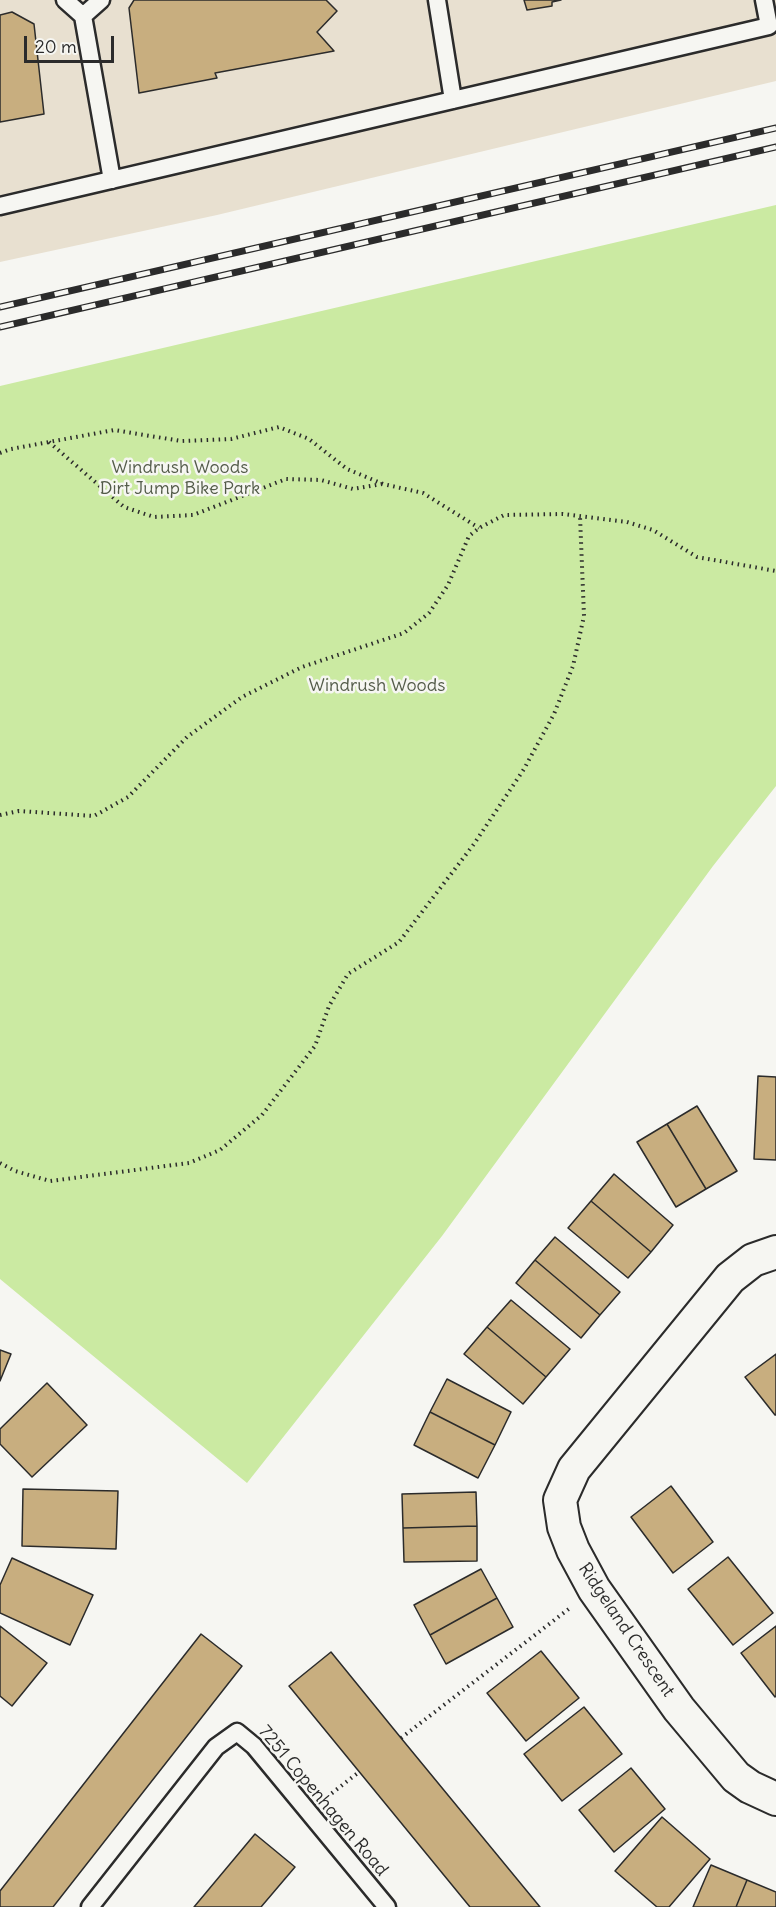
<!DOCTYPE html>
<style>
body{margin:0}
#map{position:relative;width:776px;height:1907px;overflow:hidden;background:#f6f6f2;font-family:Delius,sans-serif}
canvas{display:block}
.scale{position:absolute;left:24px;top:36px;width:90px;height:27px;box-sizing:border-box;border:3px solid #2b2b2b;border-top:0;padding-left:8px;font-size:18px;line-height:21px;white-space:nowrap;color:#2b2b2b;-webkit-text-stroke:4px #f6f6f2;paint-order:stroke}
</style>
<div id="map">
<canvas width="776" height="1907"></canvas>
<div class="scale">20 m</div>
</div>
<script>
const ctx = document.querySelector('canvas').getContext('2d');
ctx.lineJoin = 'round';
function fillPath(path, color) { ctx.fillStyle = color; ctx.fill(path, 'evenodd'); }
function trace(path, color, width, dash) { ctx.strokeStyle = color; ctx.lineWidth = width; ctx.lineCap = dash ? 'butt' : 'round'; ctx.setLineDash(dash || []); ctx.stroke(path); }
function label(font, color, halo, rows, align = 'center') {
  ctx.font = font + ' Delius,sans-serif'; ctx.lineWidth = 5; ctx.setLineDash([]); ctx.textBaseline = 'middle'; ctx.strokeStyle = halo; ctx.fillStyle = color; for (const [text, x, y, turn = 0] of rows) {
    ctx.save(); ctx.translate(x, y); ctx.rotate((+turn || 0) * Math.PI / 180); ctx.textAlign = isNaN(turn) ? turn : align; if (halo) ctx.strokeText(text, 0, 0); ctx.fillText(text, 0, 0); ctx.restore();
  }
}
fillPath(new Path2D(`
 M 0,0 L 776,0 L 776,81 L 217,215 L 0,262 Z`), '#e8e0d0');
fillPath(new Path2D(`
 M 776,205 L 776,786 L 713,866 L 442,1236 L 247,1483 L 0,1279 L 0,386 Z`), '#cbeaa2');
const building = new Path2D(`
 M 134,0 L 326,0 L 337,11 L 317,32 L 334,51 L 215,73 L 217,78 L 139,93 L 129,8 Z
 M 524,0 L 561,0 L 552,2 L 552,6 L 527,10 Z
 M 12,12 L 34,24 L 44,114 L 0,122 L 0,15 Z
 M 758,1076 L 776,1077 L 776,1160 L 754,1159 Z
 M 697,1106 L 737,1171 L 706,1189 L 667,1124 Z
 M 667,1124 L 706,1189 L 676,1207 L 637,1142 Z
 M 614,1174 L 673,1225 L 651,1252 L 591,1201 Z
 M 591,1201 L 651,1252 L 628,1278 L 568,1228 Z
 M 555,1237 L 620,1292 L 600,1315 L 535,1260 Z
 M 535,1260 L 600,1315 L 581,1338 L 516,1283 Z
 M 511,1300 L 570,1349 L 546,1377 L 487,1327 Z
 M 487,1327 L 546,1377 L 523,1404 L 464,1354 Z
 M 0,1350 L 11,1354 L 0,1381 Z
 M 776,1354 L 776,1415 L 775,1415 L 745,1377 Z
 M 447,1379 L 511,1412 L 495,1445 L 430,1412 Z
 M 47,1383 L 87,1425 L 32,1477 L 0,1444 L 0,1429 Z
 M 430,1412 L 495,1445 L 478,1478 L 414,1445 Z
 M 671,1486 L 713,1542 L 673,1573 L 631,1517 Z
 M 23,1489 L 118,1491 L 116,1549 L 22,1546 Z
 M 476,1492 L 477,1526 L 403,1528 L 402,1494 Z
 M 477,1526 L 477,1561 L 404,1562 L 403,1528 Z
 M 728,1557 L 773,1613 L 733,1645 L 688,1589 Z
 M 12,1558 L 93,1595 L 70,1645 L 0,1613 L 0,1585 Z
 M 481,1569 L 497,1598 L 430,1635 L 414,1605 Z
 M 497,1598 L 513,1627 L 446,1664 L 430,1635 Z
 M 0,1626 L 47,1663 L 12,1706 L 0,1696 Z
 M 776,1626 L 776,1696 L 775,1697 L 741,1653 Z
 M 201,1634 L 242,1666 L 53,1907 L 0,1907 L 0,1891 Z
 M 541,1651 L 579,1698 L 526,1741 L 487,1693 Z
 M 331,1652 L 401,1738 L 540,1907 L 470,1907 L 289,1686 Z
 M 584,1707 L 622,1754 L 562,1801 L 524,1754 Z
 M 631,1768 L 665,1809 L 614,1852 L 579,1810 Z
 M 662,1817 L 710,1859 L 669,1907 L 657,1907 L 615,1871 Z
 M 255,1834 L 295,1867 L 261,1907 L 194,1907 Z
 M 711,1865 L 747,1880 L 736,1907 L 693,1907 Z
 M 747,1880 L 776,1892 L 776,1907 L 736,1907 Z`);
fillPath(building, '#c8ae7f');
trace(building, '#2b2b2b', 1.5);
const service = new Path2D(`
 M 65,0 L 83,16 L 112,180
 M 437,0 L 453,100
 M 83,16 L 101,0
 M 0,206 L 769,26 L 764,0
 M 90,1907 L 216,1747 L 237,1732 L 254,1746 L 387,1907`);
const minor = new Path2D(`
 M 776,1252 L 753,1260 L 730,1278 L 574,1469 L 560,1500 L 564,1527 L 573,1550 L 594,1589 L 679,1709 L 736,1777 L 750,1787 L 776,1799`);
trace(service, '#2b2b2b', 21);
trace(minor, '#2b2b2b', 36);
trace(new Path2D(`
 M 49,442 L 124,507 L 154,517 L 193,515 L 286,479 L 321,480 L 353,489 L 382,484
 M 0,453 L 11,449 L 114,430 L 181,441 L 231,439 L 279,427 L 309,439 L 347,469 L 383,484 L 423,493 L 479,528
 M 0,815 L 19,811 L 94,816 L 128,797 L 187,737 L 242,697 L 302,667 L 404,633 L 429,613 L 448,585 L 469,536 L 479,528 L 504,515 L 563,514 L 627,522 L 653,530 L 697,557 L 776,571
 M 0,1163 L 15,1171 L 50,1181 L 189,1163 L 220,1150 L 262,1115 L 315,1046 L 329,1006 L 348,974 L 399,942 L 474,844 L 524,769 L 554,714 L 573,666 L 584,616 L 580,516
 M 401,1738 L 570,1608
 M 327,1797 L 359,1772`), '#2b2b2b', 4, [1.5, 4.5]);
trace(service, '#f6f6f2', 16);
trace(minor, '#f6f6f2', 32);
const rail = new Path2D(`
 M 0,307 L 776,128
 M 0,327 L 776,147`);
trace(rail, '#2b2b2b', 7);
trace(rail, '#f6f6f2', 4.5, [14]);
label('18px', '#535b49', '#f6f6f2', [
 ["Windrush Woods",180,468],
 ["Dirt Jump Bike Park",180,489],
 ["Windrush Woods",377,686]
]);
label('18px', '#2b2b2b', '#f6f6f2', [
 ["Ridgeland Crescent",626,1630,56],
 ["7251 Copenhagen Road",323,1801,50]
]);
</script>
